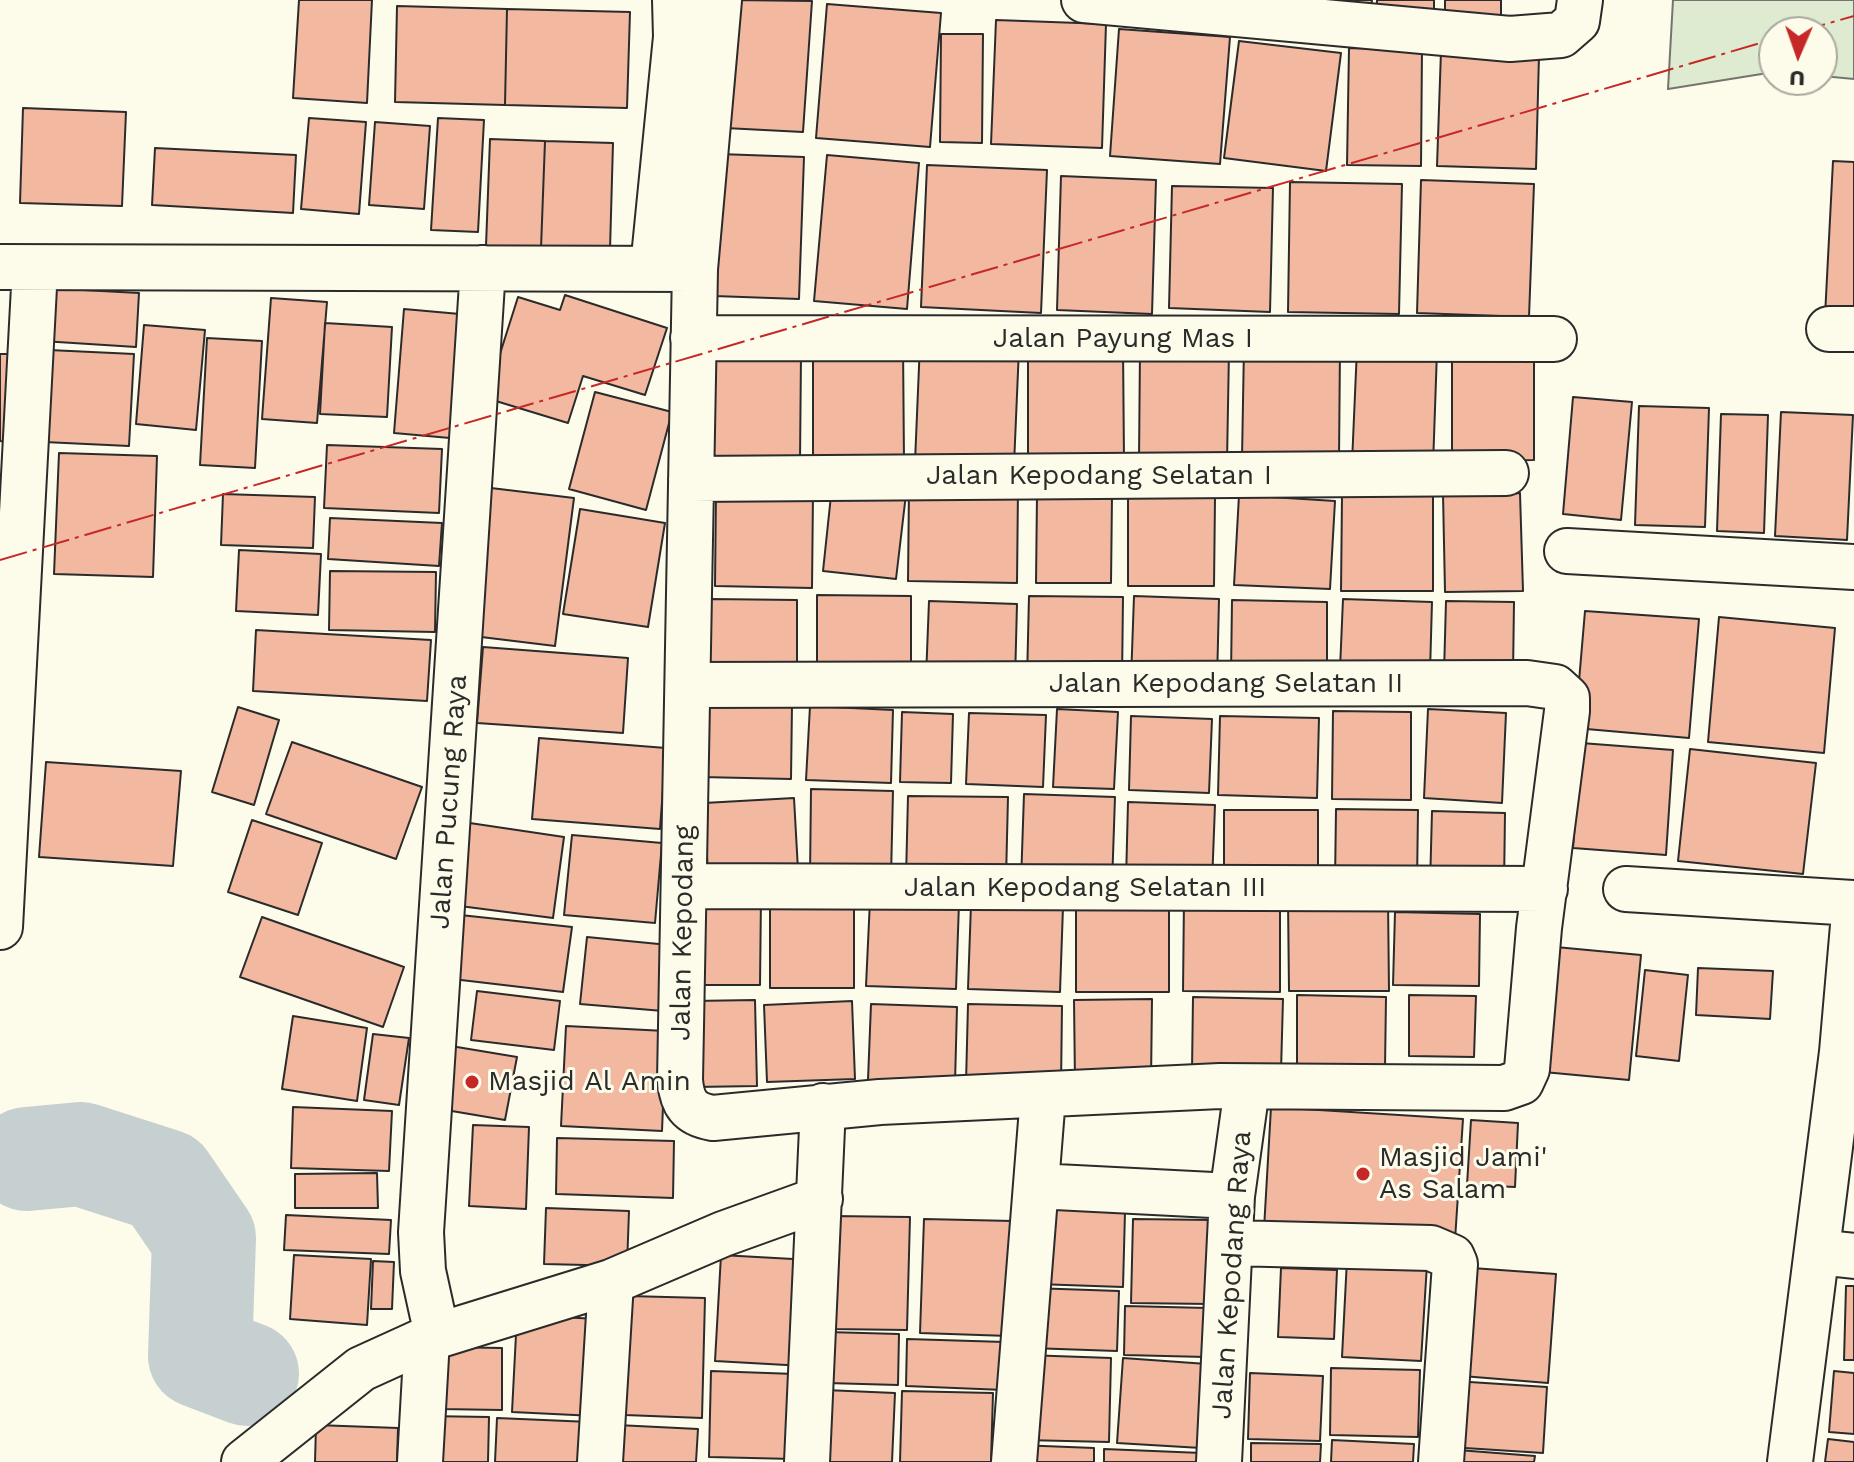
<!DOCTYPE html>
<style>
body{margin:0}
#map{position:relative;width:1854px;height:1462px;overflow:hidden;background:#fdfbea;font-family:"Work Sans",sans-serif}
canvas{display:block}
.north{position:absolute;left:1758px;top:16px;width:80px;height:80px;box-sizing:border-box;background:#fdfbea;border:2px solid #a9a89e;border-radius:50%;rotate:182deg;font-size:22px;font-weight:700;line-height:32px;text-align:center;color:#2b2b2b}
.north::after{content:'';display:block;margin:auto;width:28px;height:36px;background:#c62828;clip-path:polygon(50% 0,100% 100%,50% 72%,0 100%)}
</style>
<div id="map">
<canvas width="1854" height="1462"></canvas>
<div class="north">U</div>
</div>
<script>
const ctx = document.querySelector('canvas').getContext('2d');
ctx.lineJoin = 'round';
function fillPath(path, color) { ctx.fillStyle = color; ctx.fill(path, 'evenodd'); }
function trace(path, color, width, dash) { ctx.strokeStyle = color; ctx.lineWidth = width; ctx.lineCap = dash ? 'butt' : 'round'; ctx.setLineDash(dash || []); ctx.stroke(path); }
function label(font, color, halo, rows, align = 'center') {
  ctx.font = font + ' "Work Sans",sans-serif'; ctx.lineWidth = 6; ctx.setLineDash([]); ctx.textBaseline = 'middle'; ctx.strokeStyle = halo; ctx.fillStyle = color; for (const [text, x, y, turn = 0] of rows) {
    ctx.save(); ctx.translate(x, y); ctx.rotate((+turn || 0) * Math.PI / 180); ctx.textAlign = isNaN(turn) ? turn : align; if (halo) ctx.strokeText(text, 0, 0); ctx.fillText(text, 0, 0); ctx.restore();
  }
}
const green = new Path2D(`
 M 1673,0 L 1854,0 L 1854,79 L 1822,76 L 1822,32 L 1774,32 L 1774,72 L 1668,89 Z`);
fillPath(green, '#deebd1');
trace(green, '#74746e', 2);
trace(new Path2D(`
 M 0,1188 L 27,1159`), '#c7d0d0', 18);
trace(new Path2D(`
 M 27,1159 L 81,1154 L 165,1181 L 204,1238 L 200,1356 L 247,1374`), '#c7d0d0', 104);
const building = new Path2D(`
 M 299,0 L 372,0 L 367,103 L 293,98 Z
 M 734,0 L 812,1 L 803,132 L 725,128 Z
 M 1303,0 L 1372,0 L 1371,8 Z
 M 1377,0 L 1434,0 L 1434,13 L 1377,10 Z
 M 1445,0 L 1501,0 L 1501,20 L 1445,19 Z
 M 827,4 L 941,13 L 930,147 L 816,138 Z
 M 397,6 L 507,9 L 505,105 L 395,102 Z
 M 507,9 L 630,12 L 627,108 L 505,105 Z
 M 996,20 L 1106,24 L 1102,148 L 991,144 Z
 M 1119,29 L 1230,37 L 1220,164 L 1110,156 Z
 M 941,34 L 983,34 L 982,143 L 940,142 Z
 M 1239,41 L 1341,53 L 1326,171 L 1224,158 Z
 M 1349,48 L 1422,49 L 1421,166 L 1347,165 Z
 M 1441,51 L 1539,55 L 1536,169 L 1437,166 Z
 M 23,108 L 126,112 L 122,206 L 20,203 Z
 M 309,118 L 366,122 L 359,214 L 301,209 Z
 M 438,118 L 484,120 L 478,232 L 431,230 Z
 M 375,122 L 430,126 L 424,209 L 369,205 Z
 M 490,139 L 545,141 L 541,248 L 486,246 Z
 M 545,141 L 613,143 L 610,250 L 541,248 Z
 M 155,148 L 296,155 L 293,213 L 152,205 Z
 M 719,154 L 804,157 L 799,299 L 714,296 Z
 M 827,155 L 919,163 L 907,309 L 814,301 Z
 M 1833,161 L 1854,162 L 1854,317 L 1825,316 Z
 M 927,165 L 1047,170 L 1041,313 L 921,307 Z
 M 1061,176 L 1156,180 L 1152,314 L 1057,310 Z
 M 1421,180 L 1534,184 L 1529,317 L 1417,313 Z
 M 1290,182 L 1402,184 L 1399,314 L 1288,312 Z
 M 1172,186 L 1273,188 L 1270,312 L 1169,308 Z
 M 45,288 L 139,293 L 136,347 L 42,341 Z
 M 565,295 L 667,328 L 645,395 L 583,376 L 568,423 L 486,398 L 518,297 L 560,310 Z
 M 271,298 L 327,302 L 317,423 L 262,419 Z
 M 404,309 L 471,315 L 461,439 L 394,433 Z
 M 325,323 L 392,327 L 387,417 L 320,414 Z
 M 144,325 L 205,330 L 196,430 L 136,424 Z
 M 207,338 L 262,341 L 255,468 L 200,465 Z
 M 920,343 L 1019,348 L 1014,465 L 915,462 Z
 M 813,344 L 903,344 L 904,462 L 813,463 Z
 M 1244,346 L 1340,347 L 1339,459 L 1242,458 Z
 M 1123,347 L 1124,461 L 1028,462 L 1028,348 Z
 M 1140,348 L 1229,350 L 1227,462 L 1139,460 Z
 M 1357,348 L 1437,351 L 1433,466 L 1352,463 Z
 M 49,350 L 134,354 L 129,446 L 44,442 Z
 M 704,352 L 801,353 L 800,462 L 704,460 Z
 M 0,354 L 8,354 L 6,442 L 0,441 Z
 M 1452,354 L 1534,354 L 1534,460 L 1452,461 Z
 M 595,392 L 672,412 L 646,510 L 569,489 Z
 M 1573,397 L 1632,402 L 1621,520 L 1563,514 Z
 M 1639,406 L 1709,408 L 1705,527 L 1635,525 Z
 M 1781,412 L 1853,415 L 1847,540 L 1775,536 Z
 M 1721,414 L 1768,415 L 1764,533 L 1717,531 Z
 M 327,445 L 442,449 L 439,513 L 324,508 Z
 M 59,453 L 157,456 L 153,577 L 54,574 Z
 M 832,486 L 906,494 L 896,579 L 823,571 Z
 M 909,487 L 1018,488 L 1017,583 L 908,581 Z
 M 491,488 L 574,498 L 555,646 L 473,636 Z
 M 716,491 L 813,493 L 812,588 L 715,586 Z
 M 1520,493 L 1523,591 L 1445,592 L 1443,494 Z
 M 223,494 L 315,497 L 313,548 L 221,545 Z
 M 1037,495 L 1112,496 L 1111,583 L 1036,583 Z
 M 1239,495 L 1335,501 L 1330,589 L 1234,585 Z
 M 1342,495 L 1433,495 L 1433,591 L 1341,591 Z
 M 1128,498 L 1215,498 L 1214,586 L 1128,586 Z
 M 580,509 L 665,523 L 648,627 L 563,614 Z
 M 330,518 L 442,523 L 439,566 L 328,559 Z
 M 239,550 L 321,554 L 318,615 L 236,611 Z
 M 330,571 L 436,572 L 435,632 L 329,630 Z
 M 817,595 L 911,596 L 911,678 L 817,678 Z
 M 1029,596 L 1123,597 L 1122,681 L 1027,680 Z
 M 1134,596 L 1219,599 L 1217,683 L 1131,680 Z
 M 709,599 L 797,600 L 797,677 L 710,677 Z
 M 1343,599 L 1432,602 L 1430,672 L 1340,669 Z
 M 1232,600 L 1327,602 L 1327,676 L 1231,675 Z
 M 929,601 L 1017,604 L 1015,681 L 926,678 Z
 M 1446,601 L 1514,602 L 1513,675 L 1444,673 Z
 M 1585,611 L 1699,619 L 1689,738 L 1575,728 Z
 M 1719,617 L 1835,628 L 1824,753 L 1708,742 Z
 M 256,630 L 431,640 L 427,701 L 253,691 Z
 M 483,647 L 628,658 L 623,733 L 477,723 Z
 M 704,702 L 792,705 L 791,779 L 701,777 Z
 M 810,706 L 893,710 L 891,783 L 806,780 Z
 M 238,707 L 279,720 L 254,805 L 212,792 Z
 M 1057,709 L 1118,712 L 1114,789 L 1053,787 Z
 M 1428,709 L 1506,713 L 1502,803 L 1424,798 Z
 M 1333,711 L 1411,712 L 1411,800 L 1332,799 Z
 M 902,712 L 953,714 L 951,783 L 900,782 Z
 M 969,713 L 1046,715 L 1043,787 L 966,784 Z
 M 1131,716 L 1212,719 L 1209,793 L 1129,790 Z
 M 1220,716 L 1319,718 L 1317,798 L 1218,795 Z
 M 539,738 L 666,748 L 660,829 L 532,819 Z
 M 292,742 L 422,787 L 396,859 L 266,814 Z
 M 1581,743 L 1673,750 L 1666,855 L 1573,848 Z
 M 1690,749 L 1816,763 L 1803,874 L 1678,861 Z
 M 46,762 L 181,771 L 173,866 L 39,857 Z
 M 811,789 L 893,791 L 891,877 L 810,876 Z
 M 1024,794 L 1115,797 L 1112,885 L 1021,882 Z
 M 908,796 L 1008,797 L 1006,879 L 906,878 Z
 M 794,798 L 798,870 L 708,874 L 704,803 Z
 M 1128,802 L 1215,805 L 1212,884 L 1126,881 Z
 M 1336,809 L 1418,810 L 1417,884 L 1335,883 Z
 M 1224,810 L 1318,810 L 1318,884 L 1224,885 Z
 M 1432,811 L 1505,813 L 1504,887 L 1430,886 Z
 M 252,820 L 322,843 L 298,915 L 228,892 Z
 M 463,822 L 564,837 L 553,918 L 452,905 Z
 M 572,835 L 662,843 L 655,923 L 564,915 Z
 M 694,895 L 761,896 L 760,985 L 694,985 Z
 M 1184,898 L 1280,899 L 1280,992 L 1183,991 Z
 M 1388,899 L 1389,991 L 1289,991 L 1288,900 Z
 M 770,900 L 854,900 L 854,988 L 770,988 Z
 M 870,900 L 959,903 L 956,989 L 866,986 Z
 M 1169,903 L 1169,992 L 1076,992 L 1076,904 Z
 M 971,904 L 1063,907 L 1060,992 L 968,989 Z
 M 1395,912 L 1480,914 L 1479,986 L 1393,985 Z
 M 451,914 L 572,927 L 563,992 L 444,978 Z
 M 262,917 L 404,967 L 383,1027 L 240,977 Z
 M 587,937 L 669,945 L 663,1011 L 580,1004 Z
 M 1545,946 L 1641,955 L 1629,1080 L 1533,1071 Z
 M 1698,968 L 1773,971 L 1770,1019 L 1696,1015 Z
 M 1645,970 L 1688,975 L 1679,1061 L 1636,1056 Z
 M 477,991 L 560,1001 L 554,1050 L 471,1040 Z
 M 1297,995 L 1386,997 L 1385,1069 L 1297,1069 Z
 M 1409,995 L 1476,996 L 1474,1057 L 1409,1056 Z
 M 1193,997 L 1283,999 L 1281,1071 L 1192,1070 Z
 M 1152,999 L 1151,1082 L 1075,1082 L 1074,1000 Z
 M 755,1000 L 757,1086 L 695,1087 L 693,1001 Z
 M 852,1001 L 855,1079 L 767,1082 L 764,1005 Z
 M 871,1004 L 957,1007 L 955,1083 L 868,1080 Z
 M 968,1004 L 1062,1006 L 1061,1086 L 966,1083 Z
 M 293,1016 L 367,1028 L 357,1101 L 282,1089 Z
 M 566,1026 L 666,1031 L 662,1131 L 561,1126 Z
 M 373,1034 L 409,1038 L 399,1105 L 364,1100 Z
 M 439,1044 L 517,1057 L 505,1120 L 428,1107 Z
 M 293,1107 L 392,1111 L 389,1171 L 291,1168 Z
 M 1271,1107 L 1463,1119 L 1455,1240 L 1264,1229 Z
 M 1471,1120 L 1518,1123 L 1515,1187 L 1467,1185 Z
 M 473,1125 L 529,1127 L 526,1209 L 469,1206 Z
 M 557,1138 L 674,1141 L 673,1198 L 556,1194 Z
 M 377,1173 L 378,1208 L 295,1208 L 295,1174 Z
 M 546,1208 L 629,1211 L 627,1266 L 544,1264 Z
 M 1040,1209 L 1125,1212 L 1123,1287 L 1037,1284 Z
 M 286,1215 L 391,1220 L 389,1254 L 284,1250 Z
 M 833,1216 L 910,1217 L 907,1330 L 830,1329 Z
 M 924,1219 L 1013,1221 L 1009,1336 L 920,1333 Z
 M 1133,1219 L 1212,1220 L 1210,1304 L 1131,1303 Z
 M 294,1255 L 371,1259 L 367,1325 L 290,1319 Z
 M 721,1255 L 811,1260 L 804,1366 L 715,1361 Z
 M 1347,1259 L 1427,1264 L 1421,1361 L 1342,1357 Z
 M 373,1261 L 394,1262 L 392,1309 L 371,1309 Z
 M 1458,1267 L 1556,1274 L 1548,1383 L 1450,1375 Z
 M 1281,1268 L 1337,1270 L 1334,1339 L 1278,1337 Z
 M 1846,1286 L 1854,1286 L 1854,1360 L 1844,1360 Z
 M 1032,1288 L 1119,1291 L 1117,1351 L 1030,1348 Z
 M 628,1296 L 705,1298 L 702,1418 L 625,1415 Z
 M 1125,1306 L 1208,1308 L 1206,1357 L 1124,1355 Z
 M 517,1315 L 599,1319 L 595,1416 L 512,1412 Z
 M 827,1332 L 899,1334 L 898,1385 L 827,1383 Z
 M 907,1339 L 1005,1342 L 1004,1390 L 906,1386 Z
 M 441,1347 L 502,1348 L 502,1410 L 440,1409 Z
 M 1026,1355 L 1111,1358 L 1109,1442 L 1024,1440 Z
 M 1123,1358 L 1207,1364 L 1201,1448 L 1117,1443 Z
 M 1331,1368 L 1420,1370 L 1418,1437 L 1330,1435 Z
 M 711,1371 L 795,1374 L 793,1459 L 709,1457 Z
 M 1834,1371 L 1854,1373 L 1854,1434 L 1829,1432 Z
 M 1250,1373 L 1323,1376 L 1320,1441 L 1248,1439 Z
 M 1454,1381 L 1547,1387 L 1543,1453 L 1449,1447 Z
 M 825,1390 L 895,1393 L 892,1462 L 823,1462 Z
 M 902,1391 L 993,1393 L 991,1462 L 900,1462 Z
 M 426,1416 L 489,1417 L 488,1462 L 425,1462 Z
 M 497,1418 L 590,1422 L 589,1462 L 495,1462 Z
 M 316,1425 L 398,1428 L 397,1462 L 315,1462 Z
 M 617,1425 L 698,1429 L 696,1462 L 615,1462 Z
 M 1828,1439 L 1854,1442 L 1854,1462 L 1825,1462 Z
 M 1332,1440 L 1414,1444 L 1413,1462 L 1331,1462 Z
 M 1251,1443 L 1321,1444 L 1320,1462 L 1251,1462 Z
 M 1018,1445 L 1094,1448 L 1094,1462 L 1018,1462 Z
 M 1104,1449 L 1202,1453 L 1202,1462 L 1104,1462 Z
 M 1445,1449 L 1535,1456 L 1534,1462 L 1444,1462 Z`);
fillPath(building, '#f2b8a0');
trace(building, '#2b2b2b', 2);
const street = new Path2D(`
 M 1084,0 L 1510,39 L 1561,35 L 1577,21 L 1580,0
 M 0,267 L 695,269
 M 653,268 L 676,37 L 675,0
 M 1829,329 L 1854,329
 M 693,338 L 1554,339
 M 691,479 L 1506,473
 M 1567,551 L 1854,567
 M 688,685 L 1527,683 L 1555,687 L 1567,698 L 1567,711 L 1539,928 L 1527,1069 L 1521,1082 L 1504,1088 L 1220,1086 L 880,1102 L 713,1118 C 689,1114 682,1103 680,1080 L 695,269 L 719,0
 M 685,886 L 1545,889
 M 1626,889 L 1854,903
 M 0,927 L 35,268
 M 1036,1186 L 1232,1196
 M 1230,1243 L 1431,1248 L 1452,1257 L 1455,1264 L 1441,1462
 M 1817,1252 L 1854,1256
 M 437,1335 L 423,1271 L 421,1232 L 483,268
 M 244,1462 L 361,1369 L 427,1339 L 611,1282 L 723,1234 L 820,1199
 M 420,1462 L 427,1339
 M 600,1462 L 611,1282
 M 807,1462 L 823,1106
 M 1014,1462 L 1043,1096
 M 1219,1462 L 1232,1196 L 1247,1088
 M 1790,1462 L 1842,1052 L 1854,914`);
trace(street, '#2b2b2b', 48);
trace(street, '#fdfbea', 44);
trace(new Path2D(`
 M 1798,32 L 1854,16
 M 0,560 L 1774,39`), '#c62828', 2, [28, 6, 4, 6]);
for (const [x, y, r, color] of [
 [472,1082,8,"#c62828"],
 [1363,1174,8,"#c62828"]
]) { const dot = new Path2D(); dot.arc(x, y, r, 0, 2 * Math.PI); ctx.fillStyle = color; ctx.fill(dot); trace(dot, '#fdfbea', 3); }
label('28px', '#2b2b2b', '#fdfbea', [
 ["Jalan Payung Mas I",1123,339],
 ["Jalan Kepodang Selatan I",1099,476],
 ["Jalan Kepodang Selatan II",1226,684],
 ["Jalan Pucung Raya",449,802,-86],
 ["Jalan Kepodang Selatan III",1085,888],
 ["Jalan Kepodang",683,933,-89],
 ["Jalan Kepodang Raya",1232,1275,-86]
]);
label('28px', '#2b2b2b', '#fdfbea', [
 ["Masjid Al Amin",488,1082],
 ["Masjid Jami'",1379,1158],
 ["As Salam",1379,1190]
], 'left');
</script>
